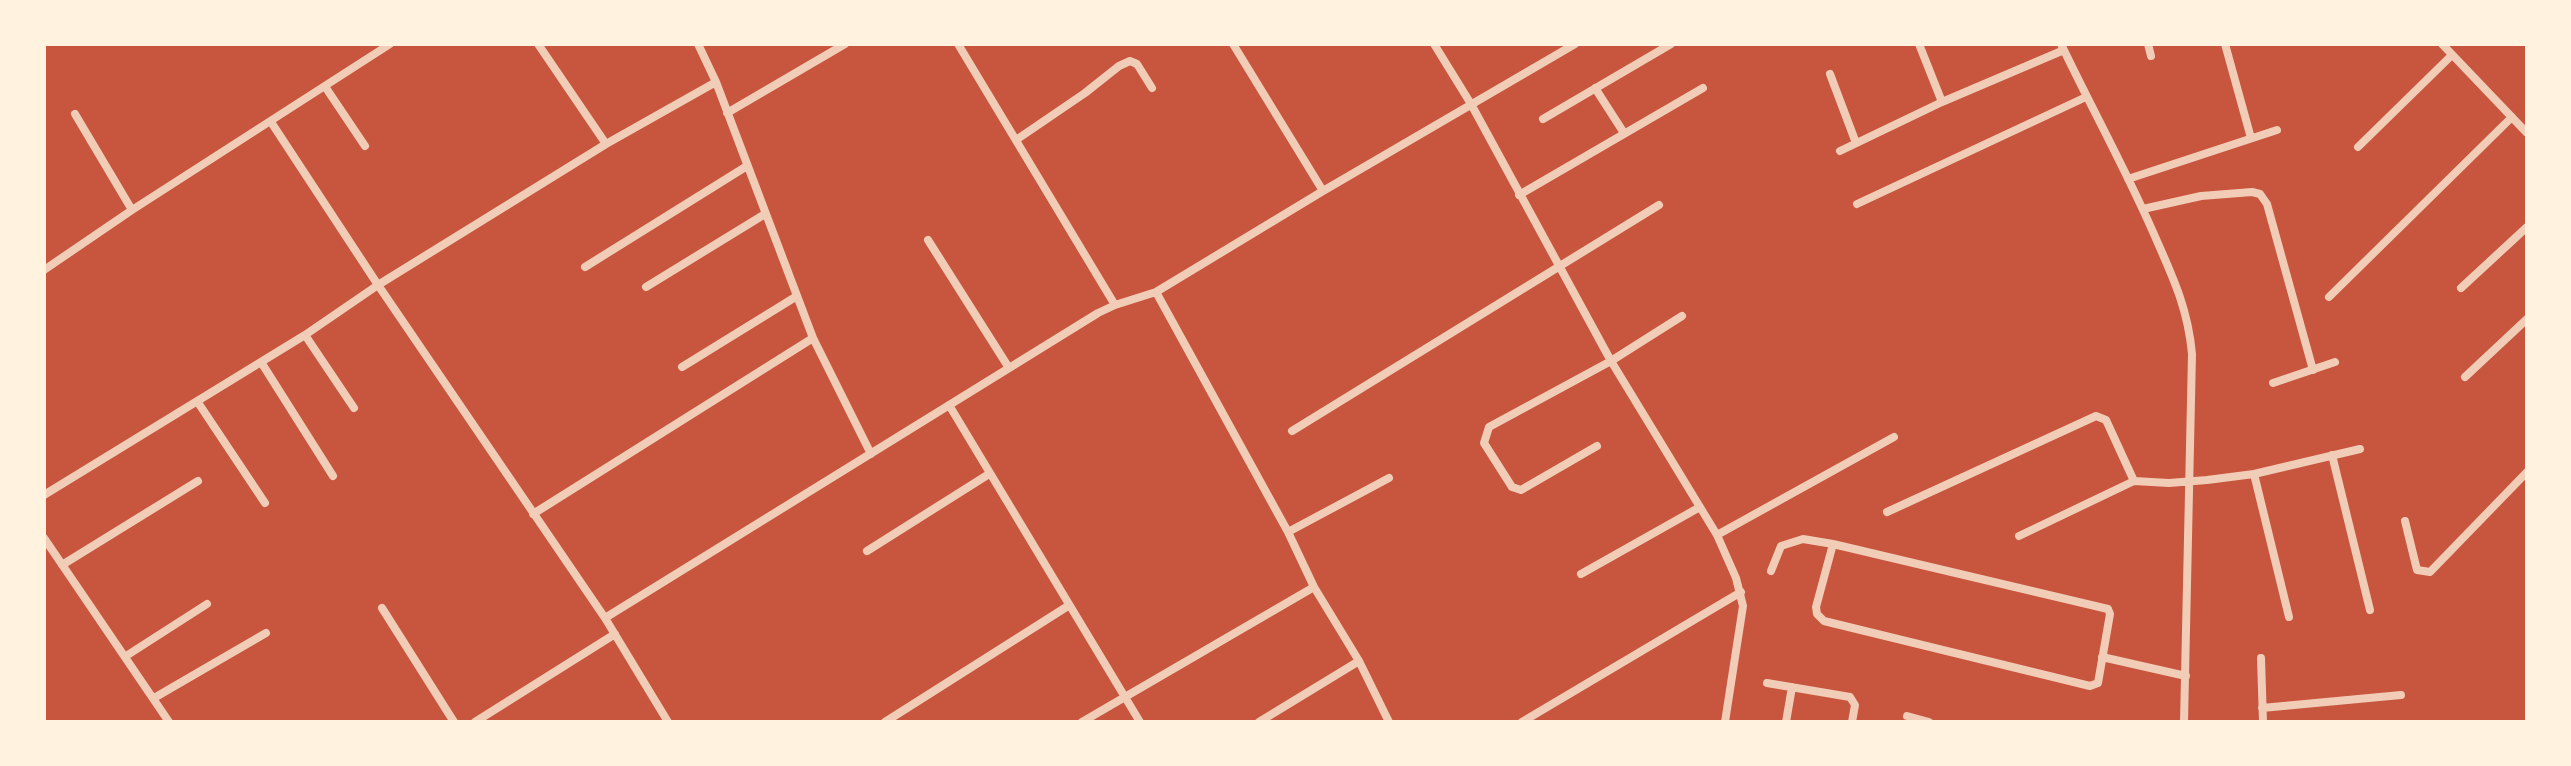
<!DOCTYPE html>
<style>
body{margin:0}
#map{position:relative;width:2571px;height:766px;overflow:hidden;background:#c8553d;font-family:"Sofia Sans Condensed",sans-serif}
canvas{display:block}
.frame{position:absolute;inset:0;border:46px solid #fff3e0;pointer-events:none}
</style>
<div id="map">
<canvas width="2571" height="766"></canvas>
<div class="frame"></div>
</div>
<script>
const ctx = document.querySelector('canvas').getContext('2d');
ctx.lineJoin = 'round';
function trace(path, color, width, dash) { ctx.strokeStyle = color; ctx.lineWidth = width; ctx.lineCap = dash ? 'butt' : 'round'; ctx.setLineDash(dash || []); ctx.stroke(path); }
trace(new Path2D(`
 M 538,44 L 606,144
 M 698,44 L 716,82 L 813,338 L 871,454
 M 958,44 L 1115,305
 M 1233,44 L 1323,191
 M 1434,44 L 1471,104 L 1611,361 L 1717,535 L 1736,578 L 1743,606 L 1725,722
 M 1919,44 L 1942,102
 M 2061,44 C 2091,107 2125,168 2153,232 C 2172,275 2188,308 2192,354 L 2184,722
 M 2148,44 L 2151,56
 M 2225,44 L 2251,138
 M 2442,44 L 2527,133
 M 1830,74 L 1856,143
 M 326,88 L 365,146
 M 1595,88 L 1624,133
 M 727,113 L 845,44
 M 75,114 L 132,210
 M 1543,119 L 1671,44
 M 271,122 L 378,285 L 605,618 L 668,722
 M 1016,140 L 1085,93 L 1119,66 L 1130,61 L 1137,64 L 1152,88
 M 2358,147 L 2452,55
 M 1840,151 L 1942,102 L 2064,50
 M 2128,179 L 2277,130
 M 1519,195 L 1703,88
 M 1857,204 L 2086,97
 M 2143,209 L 2201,196 L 2252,192 L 2260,194 L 2267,204 L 2313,370
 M 928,240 L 1009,368
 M 585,267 L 747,166
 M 44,270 L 132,210 L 390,44
 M 646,287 L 765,214
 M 2461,288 L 2527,227
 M 1156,292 L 1288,532 L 1314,587 L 1359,661 L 1389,722
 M 2329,297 L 2512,117
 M 305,335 L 354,408
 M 261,362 L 333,476
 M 682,367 L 797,296
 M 2465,377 L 2527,319
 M 2273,383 L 2335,362
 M 197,401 L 265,503
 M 949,405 L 1140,722
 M 1292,431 L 1659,205
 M 1597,446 L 1521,490 L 1512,487 L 1484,443 L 1489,427 L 1611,361 L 1682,316
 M 2332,455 L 2370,610
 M 2254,474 L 2289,617
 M 44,495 L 305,335 L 378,285 L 606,144 L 716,82
 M 1887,512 L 2096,416 L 2106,420 L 2134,481
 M 533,514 L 813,338
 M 2405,521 L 2417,570 L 2430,572 L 2527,472
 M 1288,532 L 1389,478
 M 1717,535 L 1894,437
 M 2019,536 L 2134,481 L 2169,483 L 2207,480 L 2254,474 L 2360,449
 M 44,538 L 169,722
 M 867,551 L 989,474
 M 62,565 L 198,481
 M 1771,571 L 1781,546 L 1803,539 L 1833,544 L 2108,609 L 2110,614 L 2098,683 L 2090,686 L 1824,621 L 1817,614 L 1816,607 L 1833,544
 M 1581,574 L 1700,507
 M 382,608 L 454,722
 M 605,618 L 1098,313 L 1115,305 L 1156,292 L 1323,191 L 1575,44
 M 126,656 L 207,604
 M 2102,657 L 2186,676
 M 2261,658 L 2263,722
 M 1767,683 L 1850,697 L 1855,705 L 1852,722
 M 154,698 L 266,633
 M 2262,708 L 2401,695
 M 1907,716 L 1929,722
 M 475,722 L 615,634
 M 885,722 L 1068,606
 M 1082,722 L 1314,587
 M 1259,722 L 1359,661
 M 1522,722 L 1741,592
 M 1786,722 L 1792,687`), '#f1ccb7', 8);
</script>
